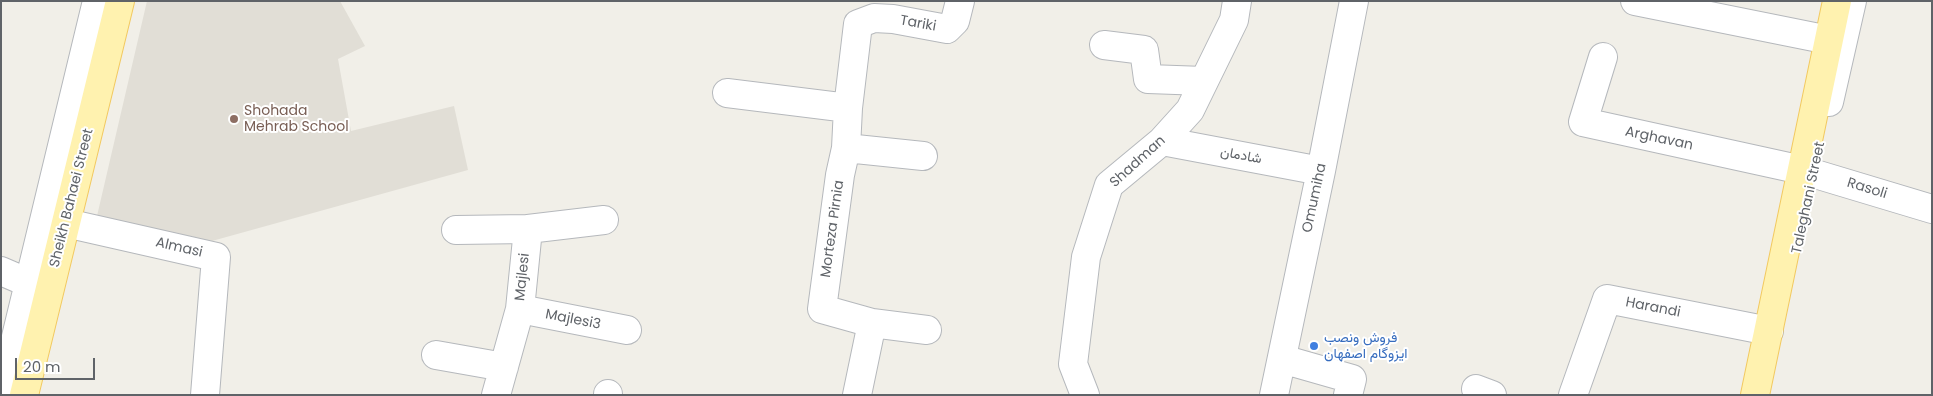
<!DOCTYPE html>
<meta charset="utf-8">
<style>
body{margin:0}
#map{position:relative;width:1933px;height:396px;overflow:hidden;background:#f1efe8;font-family:Poppins,sans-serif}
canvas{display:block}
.frame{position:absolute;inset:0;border:2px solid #5f6368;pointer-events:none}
.scale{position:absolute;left:15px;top:358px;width:80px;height:22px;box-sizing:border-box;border:2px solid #5f6368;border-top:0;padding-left:6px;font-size:15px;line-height:18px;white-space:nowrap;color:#5f6368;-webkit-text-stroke:4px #fff;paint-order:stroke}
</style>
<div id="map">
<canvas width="1933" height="396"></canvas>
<div class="frame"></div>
<div class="scale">20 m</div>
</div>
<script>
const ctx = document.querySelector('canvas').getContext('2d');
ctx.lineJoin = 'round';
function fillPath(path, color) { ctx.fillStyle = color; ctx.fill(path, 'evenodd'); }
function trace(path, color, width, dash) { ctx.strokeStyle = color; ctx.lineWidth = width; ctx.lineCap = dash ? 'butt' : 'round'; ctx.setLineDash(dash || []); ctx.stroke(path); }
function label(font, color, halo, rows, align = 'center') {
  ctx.font = font + ' Poppins,Vazirmatn,sans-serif'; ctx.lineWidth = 4; ctx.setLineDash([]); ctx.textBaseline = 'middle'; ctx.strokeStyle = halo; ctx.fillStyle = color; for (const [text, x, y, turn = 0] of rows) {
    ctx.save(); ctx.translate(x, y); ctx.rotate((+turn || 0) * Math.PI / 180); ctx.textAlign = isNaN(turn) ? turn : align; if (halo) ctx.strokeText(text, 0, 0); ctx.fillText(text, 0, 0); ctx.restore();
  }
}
fillPath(new Path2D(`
 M 147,1 L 340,1 L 365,46 L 338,59 L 351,131 L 454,106 L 468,170 L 212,241 L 97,216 Z`), '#e1ded6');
const minor = new Path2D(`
 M 1635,1 L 1829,40
 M 1104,45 L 1144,50 L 1148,79 L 1204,81
 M 1603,57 L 1583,122 L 1802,170 L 1932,209
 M 727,93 L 848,108
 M 1829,102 L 1852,1
 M 1162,141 L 1321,171
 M 846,148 L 923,156
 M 66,223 L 216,257 L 205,395
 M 528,229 L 604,220
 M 456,230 L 528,229 L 520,309 L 496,395
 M 1,271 L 45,290
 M 520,309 L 627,330
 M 872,323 L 927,330
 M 436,355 L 504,367
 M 1282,359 L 1352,379 L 1348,395
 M 1476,389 L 1492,395
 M 2,395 L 97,1
 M 608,395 L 608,394
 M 857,395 L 872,323 L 822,309 L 840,175 L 846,148 L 848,108 L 858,24 L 874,18 L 893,19 L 947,29 L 955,21 L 960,1
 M 1085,395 L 1073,364 L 1086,257 L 1109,185 L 1162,141 L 1190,110 L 1234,20 L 1237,1
 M 1274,395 L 1321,171 L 1354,1
 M 1573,395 L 1607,299 L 1769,331`);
const major = new Path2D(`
 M 24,395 L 120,1
 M 1755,395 L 1837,1`);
trace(minor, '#b5b8bc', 30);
trace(major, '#f2c960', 30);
trace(minor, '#fff', 28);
trace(major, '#fff2af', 28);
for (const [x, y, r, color] of [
 [234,119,5,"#8d6e63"],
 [1314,346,5,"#3f7fe0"]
]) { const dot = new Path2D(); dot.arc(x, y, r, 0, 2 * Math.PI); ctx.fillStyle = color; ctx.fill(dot); trace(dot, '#fff', 2); }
label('14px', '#5f6368', '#fff', [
 ["Tariki",918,24,10],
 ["Arghavan",1659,139,12],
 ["شادمان",1241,156,11],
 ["Shadman",1138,162,-42],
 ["Rasoli",1867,189,17],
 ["Sheikh Bahaei Street",72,198,-76],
 ["Omumiha",1315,198,-78],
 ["Taleghani Street",1809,198,-78],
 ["Morteza Pirnia",833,229,-82],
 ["Almasi",179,248,13],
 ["Majlesi",523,277,-84],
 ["Harandi",1653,308,11],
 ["Majlesi3",573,320,11]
]);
label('14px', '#785e54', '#fff', [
 ["Shohada",244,111],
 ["Mehrab School",244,127]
], 'left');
label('14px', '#366cbe', '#fff', [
 ["فروش ونصب",1324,338],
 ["ایزوگام اصفهان",1324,354]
], 'left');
</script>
